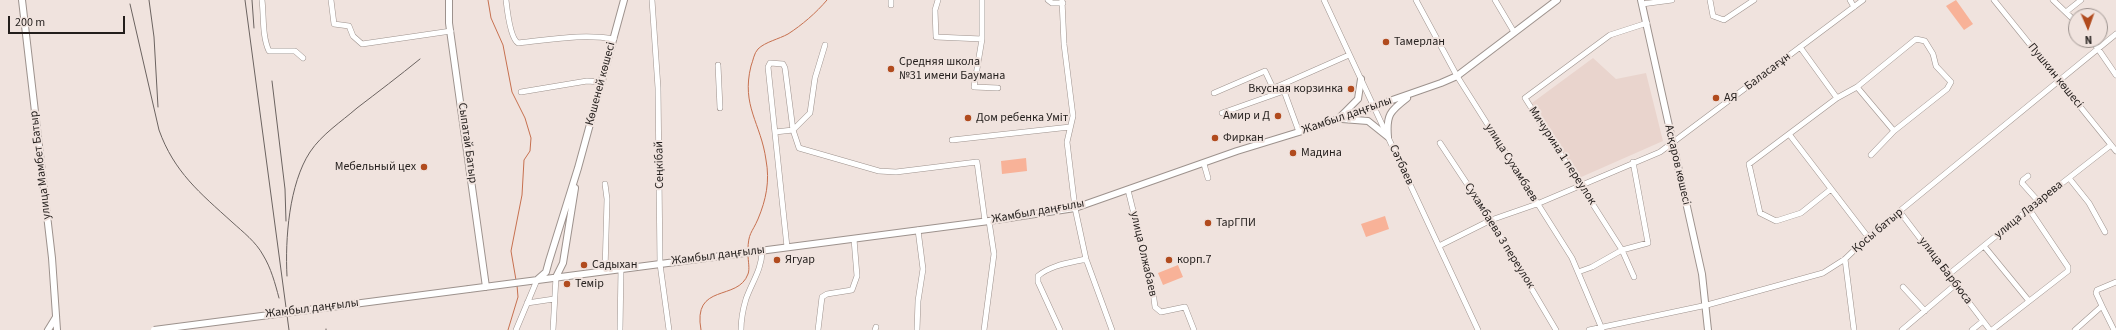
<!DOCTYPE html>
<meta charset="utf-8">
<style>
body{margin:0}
#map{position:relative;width:2116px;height:330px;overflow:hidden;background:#f0e3de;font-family:"Source Sans 3",sans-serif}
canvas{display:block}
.north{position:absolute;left:2068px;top:8px;width:40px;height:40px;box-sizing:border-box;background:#f0e3de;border:1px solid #9e9490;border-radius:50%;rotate:178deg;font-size:11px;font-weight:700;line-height:16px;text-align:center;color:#231e1c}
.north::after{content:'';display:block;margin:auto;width:14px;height:18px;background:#b14b1e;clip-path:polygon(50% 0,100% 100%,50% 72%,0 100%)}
.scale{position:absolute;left:8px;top:16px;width:117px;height:18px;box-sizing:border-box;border:2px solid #231e1c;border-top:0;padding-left:5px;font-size:12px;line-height:14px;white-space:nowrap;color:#231e1c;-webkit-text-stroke:3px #f0e3de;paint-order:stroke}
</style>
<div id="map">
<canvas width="2116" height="330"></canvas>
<div class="north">N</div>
<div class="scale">200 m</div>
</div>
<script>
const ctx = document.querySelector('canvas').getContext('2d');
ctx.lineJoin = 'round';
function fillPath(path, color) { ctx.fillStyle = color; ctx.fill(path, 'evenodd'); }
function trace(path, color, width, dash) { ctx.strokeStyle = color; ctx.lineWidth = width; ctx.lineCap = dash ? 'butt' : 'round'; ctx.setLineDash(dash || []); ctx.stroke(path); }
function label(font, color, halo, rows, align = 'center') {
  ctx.font = font + ' "Source Sans 3",sans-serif'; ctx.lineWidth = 4; ctx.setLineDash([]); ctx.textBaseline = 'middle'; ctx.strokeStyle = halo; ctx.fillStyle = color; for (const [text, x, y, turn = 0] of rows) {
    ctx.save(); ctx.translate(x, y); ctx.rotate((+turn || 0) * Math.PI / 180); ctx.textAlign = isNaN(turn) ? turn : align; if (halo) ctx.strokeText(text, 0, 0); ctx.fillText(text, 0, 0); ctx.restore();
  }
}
fillPath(new Path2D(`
 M 1593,58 L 1616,79 L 1646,73 L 1663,141 L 1579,178 L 1532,103 Z`), '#e9d4cd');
fillPath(new Path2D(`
 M 1956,0 L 1973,24 L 1964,30 L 1946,6 Z
 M 1026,158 L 1027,171 L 1002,174 L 1001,161 Z
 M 1385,216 L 1389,229 L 1366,237 L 1361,224 Z
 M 1178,265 L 1183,277 L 1163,285 L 1158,273 Z`), '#f8b298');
trace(new Path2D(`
 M 488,0 L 491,18 L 503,45 L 512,92 L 525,118 L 531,138 L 530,151 L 524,160 L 522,195 L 511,251 L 516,280
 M 748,250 C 748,233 752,233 758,219 C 766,200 770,181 766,160 C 761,123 741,106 751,66 C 753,61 754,53 758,49 C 765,42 779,39 788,34 C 802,25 816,13 827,0
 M 508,330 L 518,297 L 517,285
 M 701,330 C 692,282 738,302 748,274 C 750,269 748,261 748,255`), '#c6704f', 1);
const minor = new Path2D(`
 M 262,0 C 264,17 262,36 269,51 L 295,51 L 303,58
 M 331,0 L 334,24 L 349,26 L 353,36 L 362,44 L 451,31
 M 506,0 C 507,9 510,38 518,43 C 549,40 582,33 614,39
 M 652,0 L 658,88 L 660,264 L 669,330
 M 891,0 L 891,5
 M 938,0 L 935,10 L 936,37 L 982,39
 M 982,0 L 982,39 L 974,87 L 998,88
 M 1048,0 L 1052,3 L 1063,3
 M 1062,0 L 1064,44 L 1073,116 L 1067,142 L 1075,208 L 1086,259 L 1112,330
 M 1324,0 L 1478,330
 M 1416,0 L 1457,76 L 1572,258 L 1602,329
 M 1495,0 L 1514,32
 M 1710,0 L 1713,16 L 1724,20 L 1754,0
 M 1850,0 L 1854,7
 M 1994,0 L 2116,151
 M 2053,0 L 2076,22
 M 1642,4 L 1672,0
 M 2066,12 L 2081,0
 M 2092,40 L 2116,75
 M 1800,47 L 1837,98 L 1789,134 L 1868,237
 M 718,65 L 720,108
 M 1281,85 L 1349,55
 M 1857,87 L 1894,131
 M 521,92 L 587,81 L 601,82
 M 1214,93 L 1265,71 L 1273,88 L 1281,85 L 1284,91 L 1299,132
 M 1837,98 L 1857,87 L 1916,39 L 1925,41 L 1933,54 L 1936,66 L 1951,82 L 1947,89 L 1894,131 L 1871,155
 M 1222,113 L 1284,91
 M 775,132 L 793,130 L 810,113 L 815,78 L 825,45
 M 1789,134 L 1749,164 L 1760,213 L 1776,221 L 1801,213 L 1831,189
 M 952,140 L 1070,127
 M 1440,143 L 1491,220 L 1556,330
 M 1204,164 L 1208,178
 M 2028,176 L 2023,180 L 2022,183 L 2038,201
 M 2069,178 L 2089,203 L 2105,232
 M 1128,190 L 1153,291 L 1155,307 L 1161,312 L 1185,307 L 1194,330
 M 1900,212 L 1990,330
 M 1439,246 L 1491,220 L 1537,204 L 1660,152 L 1863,0
 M 1984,246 L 2029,301
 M 787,247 L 768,67 L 770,63 L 783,64 L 785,68 L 793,130 L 799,148 L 879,171 L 896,172 L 977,162 L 985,221
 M 1845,259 L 1854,330
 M 605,271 L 607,199 L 605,184
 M 1578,272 L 1592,267 L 1622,250 L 1648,243 L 1633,162
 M 1948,275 L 2029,209 L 2111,145
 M 1634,277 L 1622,250 L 1525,98 L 1610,35 L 1647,23
 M 1903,287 L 1925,311
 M 527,303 L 554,299
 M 2102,306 L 2114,330
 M 516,330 L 537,280
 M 553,330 L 556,277
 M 620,330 L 621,268
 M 741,330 C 741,319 743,309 746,299 C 752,282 762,269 762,251
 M 818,330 L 822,297 L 827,294 L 852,290 L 857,276 L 854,239
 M 875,330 L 876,327
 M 917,330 L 918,301 L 923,269 L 918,230
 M 984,330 L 994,254 L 989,221
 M 1060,330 L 1038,282 L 1038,276 C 1051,265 1069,263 1086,259
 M 1589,330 L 1707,305 L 1823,273 L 1845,259 L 1868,237 L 2116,34
 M 1902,330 L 1955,285
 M 1972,330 L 1983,321
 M 1992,330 L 2068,271 L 2068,267 L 2029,209
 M 2075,330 L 2102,306 L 2096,293 L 2097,290 L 2116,282`);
const major = new Path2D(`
 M 22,0 L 52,258 L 57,330
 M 449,0 L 449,23 L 486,287
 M 1641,0 L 1702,274 L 1708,330
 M 1341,116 L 1358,99 L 1361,79
 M 1342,119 L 1368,121 L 1388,137 C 1386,115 1390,111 1407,98
 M 556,277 L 563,263 L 575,188
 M 538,279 L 546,272 L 549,261 L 578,168 L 624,0
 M 469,289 L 989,221 L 1075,208 L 1237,151 L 1312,128 L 1441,83 L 1457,76 L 1557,0
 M 48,330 L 56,317`);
trace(minor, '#9d928d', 6);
trace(major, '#9d928d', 8);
trace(minor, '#fff', 5);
trace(major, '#fff', 6);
trace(new Path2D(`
 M 149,0 L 154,37 L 158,107
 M 245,0 L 289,330
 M 252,0 L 254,28
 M 130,4 L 159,130 C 174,172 200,193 232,222 C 243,232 256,242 263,255 C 271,268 275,283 279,298
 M 272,81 L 285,189 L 286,221
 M 287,276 C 285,239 289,184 310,152 C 322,134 341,122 357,108 C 378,92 399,76 420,59
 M 326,330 L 326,329`), '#6b6360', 1);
const majorBridge = new Path2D(`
 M 154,330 L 469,289`);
trace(majorBridge, '#9d928d', 8, []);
trace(majorBridge, '#fff', 6);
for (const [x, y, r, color] of [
 [1386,42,4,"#b14b1e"],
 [891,69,4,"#b14b1e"],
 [1351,89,4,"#b14b1e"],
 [1716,98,4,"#b14b1e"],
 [1278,116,4,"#b14b1e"],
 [968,118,4,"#b14b1e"],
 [1215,138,4,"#b14b1e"],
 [1293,153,4,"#b14b1e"],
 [424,167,4,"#b14b1e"],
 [1208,223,4,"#b14b1e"],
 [777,260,4,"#b14b1e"],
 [1169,260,4,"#b14b1e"],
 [584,265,4,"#b14b1e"],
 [567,284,4,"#b14b1e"]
]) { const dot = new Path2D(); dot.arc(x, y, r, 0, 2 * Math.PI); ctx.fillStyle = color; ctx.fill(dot); trace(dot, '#f0e3de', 1.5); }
label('12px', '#231e1c', '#f0e3de', [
 ["Тамерлан",1394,42],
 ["Средняя школа",899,62],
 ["№31 имени Баумана",899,76],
 ["Вкусная корзинка",1343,89,"right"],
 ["АЯ",1724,98],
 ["Амир и Д",1270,116,"right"],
 ["Дом ребенка Умiт",976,118],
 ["Фиркан",1223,138],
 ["Мадина",1301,153],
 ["Мебельный цех",416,167,"right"],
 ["ТарГПИ",1216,223],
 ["Ягуар",785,260],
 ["корп.7",1177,260],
 ["Садыхан",592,265],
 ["Темір",575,284]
], 'left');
label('12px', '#231e1c', '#f0e3de', [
 ["Баласағұн",1768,72,-37],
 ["Пушкин көшесі",2055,76,51],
 ["Көшеней көшесі",601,84,-75],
 ["Жамбыл даңғылы",1347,116,-19],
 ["Сыпатай Батыр",467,143,82],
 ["Мичурина 1 переулок",1562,156,57],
 ["улица Сухамбаев",1511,163,58],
 ["улица Мамбет Батыр",41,165,-97],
 ["Сеңкібай",660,165,-91],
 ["Сәтбаев",1401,165,65],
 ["Асқаров көшесі",1677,165,77],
 ["улица Лазарева",2029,210,-39],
 ["Жамбыл даңғылы",1038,212,-10],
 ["Қосы батыр",1878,231,-40],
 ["Сухамбаева 3 переулок",1499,236,58],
 ["улица Олжабаев",1143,254,77],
 ["Жамбыл даңғылы",718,256,-7],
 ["улица Барбюса",1945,271,53],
 ["Жамбыл даңғылы",312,309,-7]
]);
</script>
